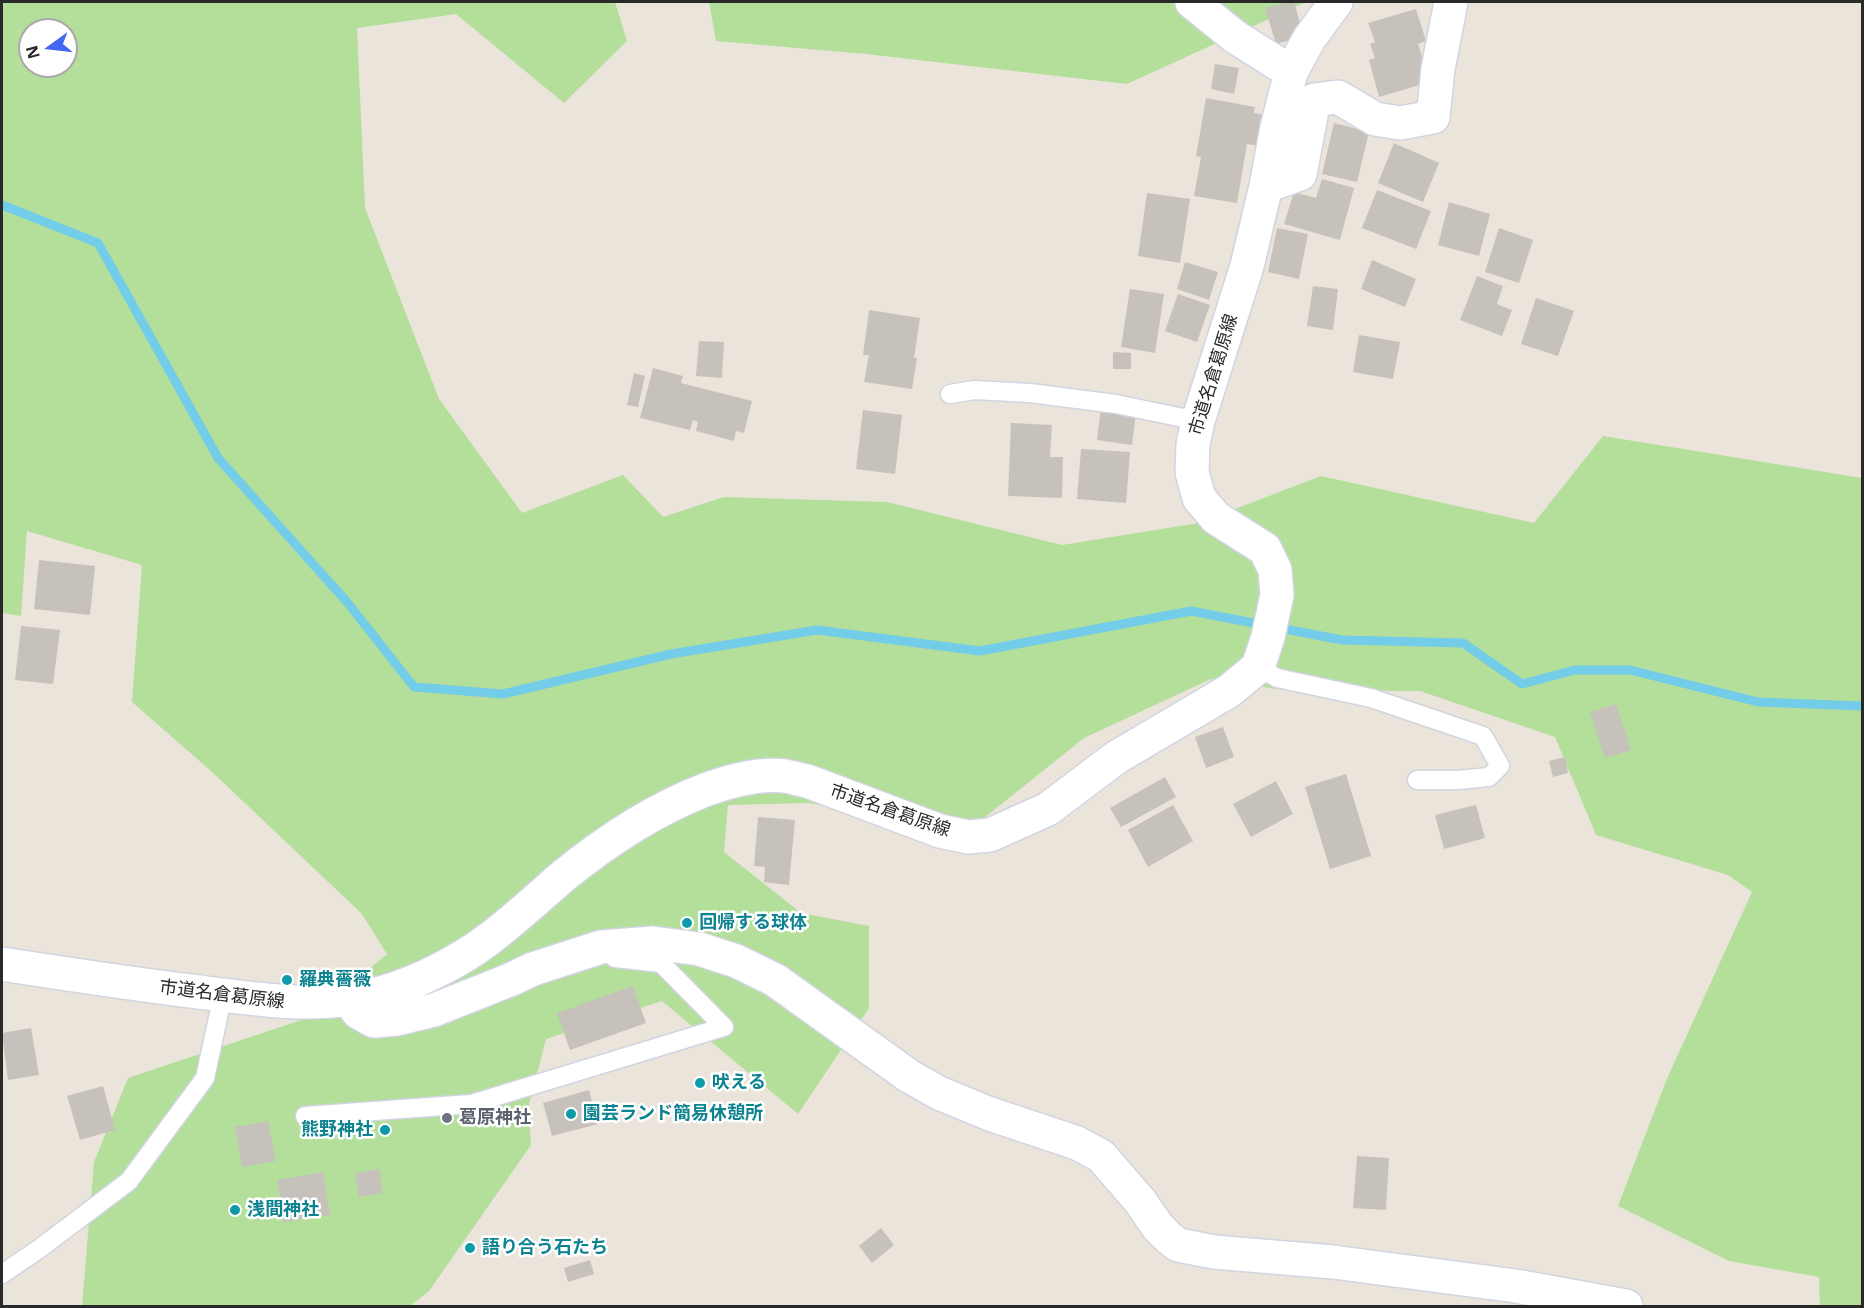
<!DOCTYPE html>
<meta charset="utf-8">
<style>
body{margin:0}
#map{position:relative;width:1864px;height:1308px;overflow:hidden;background:#ebe4db;font-family:"Open Sans",sans-serif}
canvas{display:block}
.frame{position:absolute;inset:0;border:3px solid #292929;pointer-events:none}
.north{position:absolute;left:18px;top:18px;width:60px;height:60px;box-sizing:border-box;background:#fff;border:2px solid #a9a9a9;border-radius:50%;rotate:255deg;font-size:16px;font-weight:700;line-height:24px;text-align:center;color:#292929}
.north::after{content:'';display:block;margin:auto;width:21px;height:27px;background:#4267f0;clip-path:polygon(50% 0,100% 100%,50% 72%,0 100%)}
</style>
<div id="map">
<canvas width="1864" height="1308"></canvas>
<div class="frame"></div>
<div class="north">N</div>
</div>
<script>
const ctx = document.querySelector('canvas').getContext('2d');
ctx.lineJoin = 'round';
function fillPath(path, color) { ctx.fillStyle = color; ctx.fill(path, 'evenodd'); }
function trace(path, color, width, dash) { ctx.strokeStyle = color; ctx.lineWidth = width; ctx.lineCap = dash ? 'butt' : 'round'; ctx.setLineDash(dash || []); ctx.stroke(path); }
function label(font, color, halo, rows, align = 'center') {
  ctx.font = font + ' "Open Sans","Noto Sans JP",sans-serif'; ctx.lineWidth = 5; ctx.setLineDash([]); ctx.textBaseline = 'middle'; ctx.strokeStyle = halo; ctx.fillStyle = color; for (const [text, x, y, turn = 0] of rows) {
    ctx.save(); ctx.translate(x, y); ctx.rotate((+turn || 0) * Math.PI / 180); ctx.textAlign = isNaN(turn) ? turn : align; if (halo) ctx.strokeText(text, 0, 0); ctx.fillText(text, 0, 0); ctx.restore();
  }
}
fillPath(new Path2D(`
 M 2,2 L 615,2 L 627,41 L 564,103 L 456,14 L 357,28 L 365,208 L 439,399 L 522,513 L 623,475 L 663,517 L 724,497 L 887,502 L 1062,545 L 1199,523 L 1321,476 L 1534,523 L 1603,436 L 1862,478 L 1862,1306 L 1820,1306 L 1819,1277 L 1729,1261 L 1618,1206 L 1666,1081 L 1752,892 L 1728,875 L 1596,835 L 1555,737 L 1420,691 L 1283,690 L 1211,679 L 1084,738 L 974,826 L 808,803 L 728,805 L 724,852 L 801,913 L 869,926 L 869,1008 L 798,1114 L 662,1001 L 546,1039 L 528,1108 L 531,1145 L 429,1291 L 410,1306 L 82,1306 L 94,1162 L 128,1078 L 313,1016 L 387,954 L 362,914 L 211,771 L 132,702 L 142,565 L 27,531 L 21,616 L 2,613 ZM 30,30 L 66,30 L 66,66 L 30,66 Z
 M 709,2 L 1306,2 L 1127,84 L 866,54 L 716,41 Z`), '#b3df9a');
trace(new Path2D(`
 M 2,205 L 98,243 L 218,458 L 347,602 L 414,687 L 503,694 L 671,654 L 817,630 L 980,651 L 1191,611 L 1342,640 L 1463,643 L 1522,684 L 1575,670 L 1630,670 L 1758,702 L 1862,706`), '#73cce8', 9);
fillPath(new Path2D(`
 M 1288,2 L 1294,2 L 1304,36 L 1276,44 L 1265,8 Z
 M 1416,9 L 1426,41 L 1418,44 L 1430,82 L 1379,97 L 1369,60 L 1375,58 L 1370,44 L 1375,42 L 1368,23 Z
 M 1215,64 L 1239,68 L 1234,94 L 1211,89 Z
 M 1206,98 L 1255,107 L 1254,113 L 1271,116 L 1266,147 L 1247,144 L 1237,203 L 1194,196 L 1201,157 L 1196,156 Z
 M 1334,123 L 1369,132 L 1357,182 L 1322,174 Z
 M 1394,143 L 1439,163 L 1423,202 L 1378,183 Z
 M 1322,179 L 1354,188 L 1340,240 L 1284,224 L 1294,192 L 1316,198 Z
 M 1377,190 L 1431,211 L 1416,249 L 1362,228 Z
 M 1147,193 L 1190,199 L 1180,263 L 1138,256 Z
 M 1449,202 L 1490,214 L 1479,256 L 1438,245 Z
 M 1277,228 L 1308,234 L 1299,279 L 1268,272 Z
 M 1499,228 L 1533,240 L 1519,283 L 1485,272 Z
 M 1372,260 L 1416,279 L 1405,307 L 1361,289 Z
 M 1185,262 L 1218,272 L 1209,300 L 1177,289 Z
 M 1477,276 L 1503,286 L 1497,304 L 1512,310 L 1502,336 L 1460,320 Z
 M 1313,286 L 1338,289 L 1333,330 L 1307,326 Z
 M 1130,289 L 1164,294 L 1155,353 L 1121,347 Z
 M 1178,294 L 1210,305 L 1197,342 L 1165,331 Z
 M 1536,298 L 1574,311 L 1558,356 L 1521,344 Z
 M 869,310 L 920,318 L 914,358 L 917,358 L 912,389 L 864,382 L 869,355 L 863,355 Z
 M 1359,335 L 1400,342 L 1393,379 L 1353,372 Z
 M 699,341 L 724,342 L 722,378 L 696,376 Z
 M 1113,352 L 1131,353 L 1131,369 L 1113,369 Z
 M 653,368 L 683,376 L 681,383 L 752,401 L 744,433 L 736,431 L 734,441 L 696,431 L 698,422 L 693,420 L 690,430 L 640,418 Z
 M 634,373 L 645,376 L 638,407 L 627,405 Z
 M 1101,407 L 1136,412 L 1132,445 L 1097,440 Z
 M 863,410 L 902,415 L 895,474 L 856,469 Z
 M 1011,423 L 1052,425 L 1050,457 L 1063,457 L 1062,498 L 1008,496 Z
 M 1081,449 L 1130,452 L 1126,503 L 1077,499 Z
 M 39,560 L 95,566 L 90,615 L 34,609 Z
 M 21,626 L 60,630 L 53,684 L 15,680 Z
 M 1616,704 L 1631,750 L 1605,758 L 1590,712 Z
 M 1223,727 L 1234,757 L 1206,768 L 1195,737 Z
 M 1565,757 L 1568,773 L 1553,777 L 1549,761 Z
 M 1346,774 L 1371,856 L 1330,869 L 1305,787 Z
 M 1165,777 L 1176,797 L 1121,827 L 1110,808 Z
 M 1276,781 L 1293,814 L 1251,837 L 1233,804 Z
 M 1173,805 L 1193,841 L 1148,867 L 1128,830 Z
 M 1476,805 L 1485,838 L 1444,849 L 1435,815 Z
 M 758,817 L 795,820 L 789,885 L 764,882 L 765,867 L 754,866 Z
 M 633,986 L 646,1023 L 570,1050 L 557,1013 Z
 M 31,1028 L 39,1075 L 8,1080 L 2,1033 Z
 M 103,1086 L 115,1130 L 80,1140 L 67,1096 Z
 M 589,1090 L 598,1124 L 552,1136 L 543,1103 Z
 M 268,1121 L 276,1161 L 242,1167 L 235,1127 Z
 M 1357,1156 L 1389,1158 L 1386,1210 L 1353,1208 Z
 M 379,1169 L 383,1193 L 359,1197 L 355,1173 Z
 M 323,1172 L 330,1215 L 284,1222 L 277,1180 Z
 M 881,1228 L 894,1245 L 872,1263 L 859,1246 Z
 M 590,1260 L 594,1274 L 568,1282 L 564,1268 Z`), '#c6c1bb');
const lane = new Path2D(`
 M 950,394 L 974,390 L 1030,393 L 1116,404 L 1198,421
 M 1258,667 L 1277,678 L 1371,698 L 1483,736 L 1500,766 L 1489,777 L 1458,780 L 1417,780
 M 305,1116 L 471,1104 L 724,1027 L 661,963 L 615,958
 M 2,1274 L 39,1249 L 129,1181 L 205,1078 L 223,995`);
const street = new Path2D(`
 M 1192,2 L 1234,36 L 1291,72
 M 1266,186 L 1300,174 L 1314,100 L 1338,97 L 1375,119 L 1400,123 L 1433,117 L 1438,69 L 1451,2
 M 2,964 C 67,974 133,984 199,992 C 261,1000 323,1010 384,992 C 419,982 460,961 489,939 C 514,920 538,898 562,877 C 605,842 653,810 705,790 C 730,781 758,773 785,776 C 792,777 800,780 807,781 L 940,831 L 968,837 L 990,835 L 1048,809 L 1117,757 L 1229,691 L 1258,667 L 1268,637 L 1277,595 L 1275,570 L 1265,549 L 1216,518 L 1199,498 L 1192,472 L 1193,444 L 1198,421 L 1247,266 L 1266,186 L 1277,127 L 1291,72 L 1309,39 L 1336,2
 M 350,1000 L 358,1012 L 374,1021 L 397,1019 L 434,1010 L 512,979 L 533,969 L 601,947 L 653,943 L 699,949 L 736,961 L 775,980 L 909,1076 L 939,1093 L 990,1114 L 1077,1143 L 1101,1156 L 1140,1201 L 1158,1227 L 1168,1237 L 1178,1245 L 1214,1252 L 1333,1262 L 1516,1286 L 1626,1306`);
trace(lane, '#d1d4e1', 21);
trace(street, '#d1d4e1', 36);
trace(lane, '#fff', 18);
trace(street, '#fff', 33);
for (const [x, y, r, color] of [
 [687,923,6,"#0f9aa8"],
 [287,980,6,"#0f9aa8"],
 [700,1083,6,"#0f9aa8"],
 [571,1114,6,"#0f9aa8"],
 [447,1118,6,"#6b7280"],
 [385,1130,6,"#0f9aa8"],
 [235,1210,6,"#0f9aa8"],
 [470,1248,6,"#0f9aa8"]
]) { const dot = new Path2D(); dot.arc(x, y, r, 0, 2 * Math.PI); ctx.fillStyle = color; ctx.fill(dot); trace(dot, '#fff', 2); }
label('18px', '#292929', '#fff', [
 ["市道名倉葛原線",1214,375,-73],
 ["市道名倉葛原線",890,811,19],
 ["市道名倉葛原線",222,995,7]
]);
label('bold 18px', '#0d838f', '#fff', [
 ["回帰する球体",699,923],
 ["羅典薔薇",299,980],
 ["吠える",712,1083],
 ["園芸ランド簡易休憩所",583,1114],
 ["熊野神社",373,1130,"right"],
 ["浅間神社",247,1210],
 ["語り合う石たち",482,1248]
], 'left');
label('bold 18px', '#5b616d', '#fff', [
 ["葛原神社",459,1118]
], 'left');
</script>
